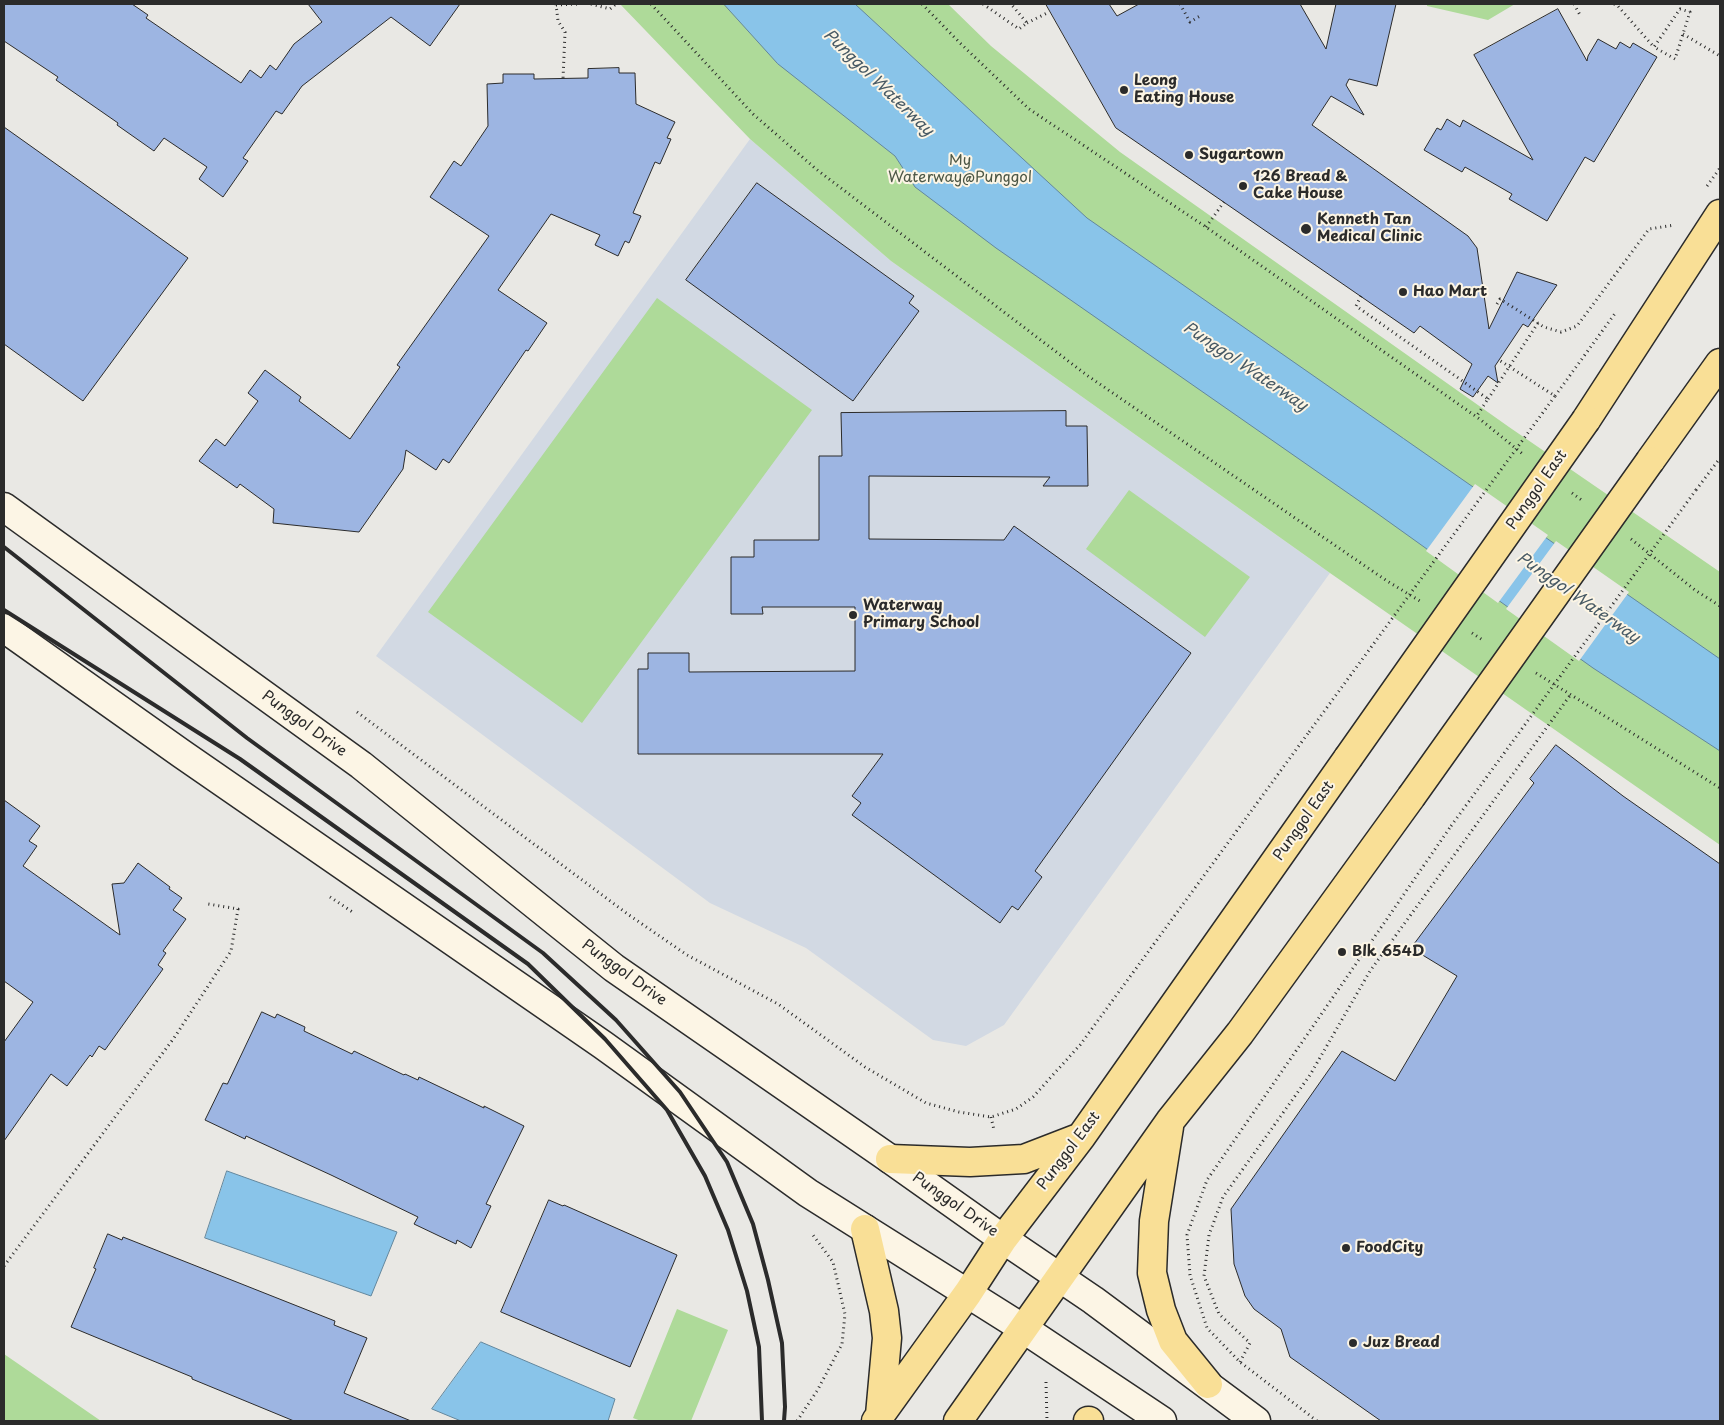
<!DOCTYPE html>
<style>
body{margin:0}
#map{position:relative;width:1724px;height:1425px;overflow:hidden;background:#e9e8e4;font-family:"Playpen Sans",sans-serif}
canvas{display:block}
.frame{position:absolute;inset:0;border:5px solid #2b2b2b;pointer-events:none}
</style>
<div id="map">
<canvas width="1724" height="1425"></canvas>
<div class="frame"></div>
</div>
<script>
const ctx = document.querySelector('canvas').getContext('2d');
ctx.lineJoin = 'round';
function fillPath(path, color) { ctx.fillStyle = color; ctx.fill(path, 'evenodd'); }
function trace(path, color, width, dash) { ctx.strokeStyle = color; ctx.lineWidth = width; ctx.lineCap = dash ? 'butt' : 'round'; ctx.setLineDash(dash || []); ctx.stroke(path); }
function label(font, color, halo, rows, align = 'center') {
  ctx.font = font + ' "Playpen Sans",sans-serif'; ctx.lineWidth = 4; ctx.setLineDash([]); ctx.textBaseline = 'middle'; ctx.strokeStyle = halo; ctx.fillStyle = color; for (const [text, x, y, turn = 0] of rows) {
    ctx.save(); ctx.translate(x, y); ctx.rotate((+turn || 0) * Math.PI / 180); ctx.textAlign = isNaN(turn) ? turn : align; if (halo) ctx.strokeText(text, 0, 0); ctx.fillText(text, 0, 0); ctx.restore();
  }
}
fillPath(new Path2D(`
 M 750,139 L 891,261 L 1330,573 L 1004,1025 L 966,1046 L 933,1040 L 806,948 L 710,903 L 376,656 Z`), '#d2d9e3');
fillPath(new Path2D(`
 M 620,4 L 948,4 L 991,46 L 1120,152 L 1509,427 L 1720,572 L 1720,845 L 1330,573 L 891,261 L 750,139 Z
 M 1427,4 L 1515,4 L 1488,20 L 1427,6 Z
 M 657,298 L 812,410 L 582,723 L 428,612 Z
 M 1129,490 L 1250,577 L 1205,637 L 1086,549 Z
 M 677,1309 L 728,1330 L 691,1421 L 641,1421 L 633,1418 Z
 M 4,1354 L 101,1421 L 4,1421 Z`), '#aeda99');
const water = new Path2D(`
 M 724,4 L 855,4 L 1087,218 L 1720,659 L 1720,751 L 1593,668 L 1378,514 L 996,248 L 915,187 L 895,156 L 778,64 Z
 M 227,1171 L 397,1232 L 371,1296 L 205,1238 Z
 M 481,1342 L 615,1399 L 608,1421 L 461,1421 L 432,1409 Z`);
fillPath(water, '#89c4e9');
trace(water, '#63879d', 1);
fillPath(new Path2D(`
 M 1475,484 L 1548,535 L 1498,603 L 1426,551 Z
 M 1556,541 L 1629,592 L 1579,661 L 1506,609 Z`), '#e9e8e4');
const building = new Path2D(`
 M 4,4 L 132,4 L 148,15 L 146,18 L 241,83 L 250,70 L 261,78 L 270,65 L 276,70 L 294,44 L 322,22 L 308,4 L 460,4 L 430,46 L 391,17 L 302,86 L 282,114 L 276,111 L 243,158 L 248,161 L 223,197 L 199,179 L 207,167 L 164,138 L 154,151 L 117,125 L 118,123 L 56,80 L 58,77 L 4,41 Z
 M 1046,4 L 1109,4 L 1117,16 L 1139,4 L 1300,4 L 1326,49 L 1336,4 L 1396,4 L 1377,86 L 1349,79 L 1346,85 L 1364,115 L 1331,96 L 1312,125 L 1468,236 L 1477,248 L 1489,329 L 1517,272 L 1557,285 L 1528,327 L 1523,324 L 1495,366 L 1498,383 L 1488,376 L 1473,397 L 1460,389 L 1472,364 L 1420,326 L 1414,333 L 1116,128 Z
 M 1558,9 L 1587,61 L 1588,56 L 1598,39 L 1616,49 L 1620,42 L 1630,48 L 1633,43 L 1657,57 L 1594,162 L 1585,157 L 1547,221 L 1509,199 L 1512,194 L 1465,167 L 1462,172 L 1424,150 L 1437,128 L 1441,130 L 1447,119 L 1460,127 L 1463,120 L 1533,160 L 1474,55 Z
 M 619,68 L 619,73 L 635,73 L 636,104 L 675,122 L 667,138 L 671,139 L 660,164 L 655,162 L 633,213 L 641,216 L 629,243 L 625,241 L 618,256 L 595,245 L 600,235 L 551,214 L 498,290 L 547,323 L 528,351 L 526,350 L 449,463 L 443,459 L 436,470 L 406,450 L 403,469 L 359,532 L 273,523 L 274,509 L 240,484 L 237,488 L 199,461 L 216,439 L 225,446 L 258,401 L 248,393 L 265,370 L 301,397 L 299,401 L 350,439 L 400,367 L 397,365 L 489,236 L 430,197 L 454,161 L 461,166 L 488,126 L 487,84 L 503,83 L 503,74 L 534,74 L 534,79 L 588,78 L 588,69 Z
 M 4,127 L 188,258 L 83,401 L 4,344 Z
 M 757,183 L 914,296 L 909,303 L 919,311 L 853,401 L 686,280 Z
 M 1066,411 L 1066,426 L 1087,426 L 1088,486 L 1043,486 L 1050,477 L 869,476 L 869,539 L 1004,540 L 1014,526 L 1191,653 L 1035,871 L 1042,877 L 1018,910 L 1012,906 L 1000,923 L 852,815 L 861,803 L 852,796 L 883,754 L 638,754 L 638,669 L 648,669 L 648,653 L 689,653 L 689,672 L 855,671 L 855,607 L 762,607 L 763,614 L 731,614 L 731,557 L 754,557 L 754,540 L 819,540 L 819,456 L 842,456 L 841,413 Z
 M 1556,745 L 1623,796 L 1720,864 L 1720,1421 L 1381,1421 L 1290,1357 L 1281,1329 L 1254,1309 L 1245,1296 L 1234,1264 L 1231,1209 L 1342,1051 L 1395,1081 L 1457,976 L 1411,948 L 1534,783 L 1530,779 Z
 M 4,800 L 40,826 L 29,841 L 37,846 L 23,866 L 120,935 L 112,884 L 124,883 L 138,863 L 170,887 L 169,889 L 182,898 L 173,910 L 186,919 L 163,951 L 166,953 L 158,965 L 163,969 L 105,1050 L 99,1046 L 92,1057 L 90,1055 L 67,1086 L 51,1074 L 4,1141 L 4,1042 L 33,1002 L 4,981 Z
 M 262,1012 L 275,1018 L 277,1014 L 305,1027 L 304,1031 L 352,1054 L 354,1051 L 404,1075 L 405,1074 L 418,1080 L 419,1077 L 484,1108 L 484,1106 L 524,1126 L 486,1204 L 491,1206 L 471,1248 L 457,1240 L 456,1244 L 414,1224 L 418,1217 L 331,1175 L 246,1136 L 245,1139 L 205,1120 L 223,1083 L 227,1084 Z
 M 549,1200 L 563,1206 L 564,1205 L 677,1255 L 630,1367 L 501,1312 Z
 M 108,1234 L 122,1240 L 123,1237 L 335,1321 L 334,1325 L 367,1338 L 344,1393 L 411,1421 L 294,1421 L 192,1379 L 192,1377 L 71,1327 L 96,1269 L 94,1268 Z`);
fillPath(building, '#9db5e2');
trace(building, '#2b2b2b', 1);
const secondary = new Path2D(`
 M 4,507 L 361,765 L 614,968 L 890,1159 L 1003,1239 L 1093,1300 L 1256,1421
 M 4,628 L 182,754 L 603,1045 L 808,1193 L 1024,1329 L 1162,1421`);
const primary = new Path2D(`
 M 1586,420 L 1720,214
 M 1650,461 L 1720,363
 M 1169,1127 L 1154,1221 L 1152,1273 L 1161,1310 L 1173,1341 L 1208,1384
 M 890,1159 L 970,1162 L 1024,1159 L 1081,1137
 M 865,1229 L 884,1311 L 887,1338 L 880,1415
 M 876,1421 L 968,1293 L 1003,1239 L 1081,1137 L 1348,758
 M 958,1421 L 1170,1121 L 1240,1033 L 1411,797
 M 1088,1421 L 1089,1421`);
trace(secondary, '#2b2b2b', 31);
trace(primary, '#2b2b2b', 31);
trace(new Path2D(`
 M 556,4 L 558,21 L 565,32 L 563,79
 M 591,4 L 610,9 L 616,4
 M 651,4 L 753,114 L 816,169 L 1088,376 L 1387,581 L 1420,601
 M 922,4 L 960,43 L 1029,109 L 1206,227 L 1481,420 L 1524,455
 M 983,4 L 1019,29 L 1027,23 L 1011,4
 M 1180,4 L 1190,22 L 1200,16
 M 1574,4 L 1580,15
 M 1614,4 L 1617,5 L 1654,47 L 1680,9 L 1690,12 L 1675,59 L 1654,47
 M 556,5 L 579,4
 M 1027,23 L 1047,13
 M 1683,34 L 1720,56
 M 1707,186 L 1720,168
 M 1206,227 L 1224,202
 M 1361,296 L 1356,306 L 1488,399 L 1476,417
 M 1497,304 L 1500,299 L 1544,327 L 1561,332 L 1577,326 L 1649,229 L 1675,225
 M 1555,396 L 1616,312
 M 1488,399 L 1538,323
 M 1696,490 L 1720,458
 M 1572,493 L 1583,501
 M 1631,539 L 1695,590 L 1720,606
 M 1472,633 L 1484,641
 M 1536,673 L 1720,788
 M 357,712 L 629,915 L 687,955 L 778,1004 L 865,1067 L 926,1103 L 959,1112 L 991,1117 L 1016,1109 L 1033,1097 L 1080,1045 L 1309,732
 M 330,897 L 354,913
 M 991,1117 L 994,1130
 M 4,1266 L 174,1038 L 231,951 L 238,909 L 208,904
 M 1240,1362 L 1250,1343 L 1219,1314 L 1204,1276 L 1209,1235 L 1223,1197 L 1310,1075 L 1370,971 L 1571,694
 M 1046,1382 L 1047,1421
 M 797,1421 L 817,1391 L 842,1344 L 845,1314 L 833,1262 L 813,1235
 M 1317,1421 L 1240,1362 L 1207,1328 L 1190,1275 L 1187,1235 L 1207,1180 L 1451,826`), '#2b2b2b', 3, [1, 4]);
trace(secondary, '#fcf5e5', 28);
trace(primary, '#f9df96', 28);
trace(new Path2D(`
 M 4,547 L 247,738 L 543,953 L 616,1020 L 680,1092 L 727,1162 L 753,1224 L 768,1280 L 782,1343 L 785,1407 L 784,1421
 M 4,610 L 240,759 L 528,964 L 605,1039 L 667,1110 L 705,1176 L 728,1230 L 747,1291 L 759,1347 L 762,1421`), '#2b2b2b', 4);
const primaryBridge = new Path2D(`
 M 1348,758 L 1586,420
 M 1411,797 L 1650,461`);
trace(primaryBridge, '#2b2b2b', 31, []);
trace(new Path2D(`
 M 1309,732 L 1555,396 L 1499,360
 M 1451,826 L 1696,490`), '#2b2b2b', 3, [1, 4]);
trace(primaryBridge, '#f9df96', 28);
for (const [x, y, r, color] of [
 [1124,90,5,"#2b2b2b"],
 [1189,155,5,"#2b2b2b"],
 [1243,186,5,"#2b2b2b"],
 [1306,229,6,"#2b2b2b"],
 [1403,292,5,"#2b2b2b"],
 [853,615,5,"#2b2b2b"],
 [1342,952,5,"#2b2b2b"],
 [1346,1248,5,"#2b2b2b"],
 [1353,1343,5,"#2b2b2b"]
]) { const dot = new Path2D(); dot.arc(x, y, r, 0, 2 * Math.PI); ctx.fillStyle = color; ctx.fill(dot); trace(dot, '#fcf5e5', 2); }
label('bold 15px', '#2b2b2b', '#fcf5e5', [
 ["Leong",1134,81],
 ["Eating House",1134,98],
 ["Sugartown",1199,155],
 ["126 Bread &",1253,177],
 ["Cake House",1253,194],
 ["Kenneth Tan",1317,220],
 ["Medical Clinic",1317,237],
 ["Hao Mart",1413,292],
 ["Waterway",863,606],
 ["Primary School",863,623],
 ["Blk 654D",1352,952],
 ["FoodCity",1356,1248],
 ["Juz Bread",1363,1343]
], 'left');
label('15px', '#4c5746', '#fcf5e5', [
 ["My",960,161],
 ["Waterway@Punggol",960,178]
]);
label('15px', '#2b2b2b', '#fcf5e5', [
 ["Punggol East",1537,490,-55],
 ["Punggol Drive",304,724,36],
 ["Punggol East",1304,821,-55],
 ["Punggol Drive",624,973,36],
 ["Punggol East",1069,1151,-53],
 ["Punggol Drive",955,1205,35]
]);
label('italic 16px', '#475964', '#fcf5e5', [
 ["Punggol Waterway",878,83,44],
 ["Punggol Waterway",1245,367,34],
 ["Punggol Waterway",1578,598,35]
]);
</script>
